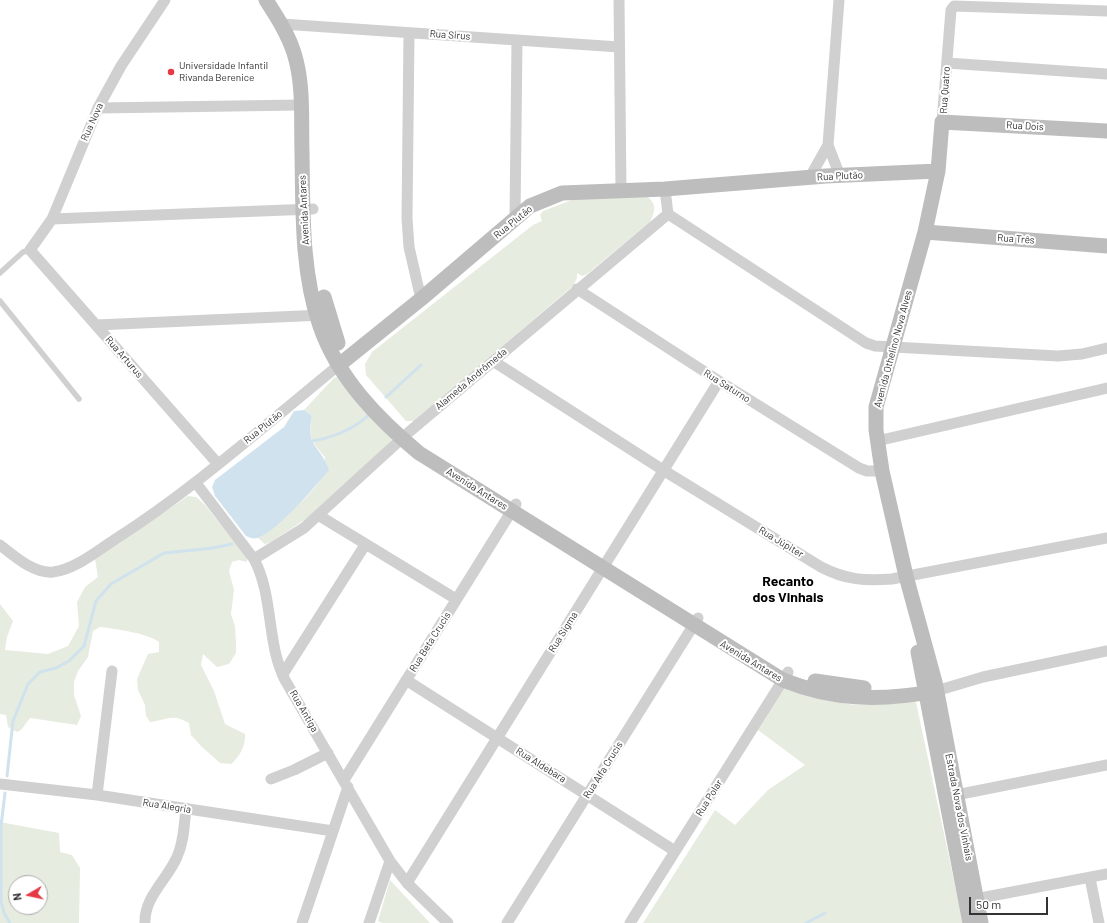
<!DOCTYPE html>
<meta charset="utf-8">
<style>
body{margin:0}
#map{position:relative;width:1107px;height:923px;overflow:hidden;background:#fff;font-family:Barlow,sans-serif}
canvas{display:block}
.north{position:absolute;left:8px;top:875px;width:40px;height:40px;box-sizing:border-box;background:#fff;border:1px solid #adadad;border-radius:50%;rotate:261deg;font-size:11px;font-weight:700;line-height:16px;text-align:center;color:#333}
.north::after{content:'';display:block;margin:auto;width:14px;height:18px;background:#e63946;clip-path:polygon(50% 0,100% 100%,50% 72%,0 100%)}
.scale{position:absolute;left:969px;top:897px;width:79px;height:18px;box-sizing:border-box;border:2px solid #333;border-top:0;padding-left:5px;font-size:12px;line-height:14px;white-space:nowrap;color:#333;-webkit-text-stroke:3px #fff;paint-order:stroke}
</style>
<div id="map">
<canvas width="1107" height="923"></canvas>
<div class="north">N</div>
<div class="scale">50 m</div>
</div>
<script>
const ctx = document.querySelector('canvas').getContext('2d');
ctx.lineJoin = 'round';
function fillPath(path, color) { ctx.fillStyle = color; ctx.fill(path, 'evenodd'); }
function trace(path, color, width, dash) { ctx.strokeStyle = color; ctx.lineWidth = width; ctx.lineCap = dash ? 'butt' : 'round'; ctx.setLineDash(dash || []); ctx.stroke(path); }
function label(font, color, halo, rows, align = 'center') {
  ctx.font = font + ' Barlow,sans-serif'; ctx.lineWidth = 4; ctx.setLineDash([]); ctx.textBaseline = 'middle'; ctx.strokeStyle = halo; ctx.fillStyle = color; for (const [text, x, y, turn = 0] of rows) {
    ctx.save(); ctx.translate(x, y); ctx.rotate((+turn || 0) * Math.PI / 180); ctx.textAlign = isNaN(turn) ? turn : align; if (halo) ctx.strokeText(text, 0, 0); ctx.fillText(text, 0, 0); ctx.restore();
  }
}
fillPath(new Path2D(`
 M 645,195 C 657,203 656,210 650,222 L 587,274 L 582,276 L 577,273 L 577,278 L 573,286 L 414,421 L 406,421 L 366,375 L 365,364 L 372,352 L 533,225 L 542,221 L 540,215 L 543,211 L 577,198 Z
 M 339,376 L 392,438 L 390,445 L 315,513 L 271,542 L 265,544 L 258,538 C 277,524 309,498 322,478 C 325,473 324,463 325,457 C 311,441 308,437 312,416 L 304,410 L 334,378 Z
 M 188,496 L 196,497 L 204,504 L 247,557 L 247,562 L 239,560 L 232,562 L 229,571 L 234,590 L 231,614 L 235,626 L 236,644 L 236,653 L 229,664 L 217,667 L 203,654 L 201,665 L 214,691 L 225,724 L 245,734 C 246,745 239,758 231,764 L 220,763 L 201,746 L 191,735 L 189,723 C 171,713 168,720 150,722 L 146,716 L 145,705 L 138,690 L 137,679 L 148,654 L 159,652 L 159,642 C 147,633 116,629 100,627 L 93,631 L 88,657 L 78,671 L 74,682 L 74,695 L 81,716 L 77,725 L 30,718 L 21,730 L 17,732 L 8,727 L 6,715 L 0,714 L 0,604 L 13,621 L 7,637 L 5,650 L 48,654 L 68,646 L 79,626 L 77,602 L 85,587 L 98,577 L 95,559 Z
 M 785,686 C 805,693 826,702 848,704 C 870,707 892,702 913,700 L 916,702 L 963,923 L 643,923 L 715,810 L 735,825 L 768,790 L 805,765 L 758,730 Z
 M 0,822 L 59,833 L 60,852 L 72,855 L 80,868 L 79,923 L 0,923 ZM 16,883 L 40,883 L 40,907 L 16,907 Z
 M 390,880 L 430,923 L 382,923 L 378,921 Z`), '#e6ecdf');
fillPath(new Path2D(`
 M 304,410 L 312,416 C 305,447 320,444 329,470 C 315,487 278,530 258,538 C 253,539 250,538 246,536 L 215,496 L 212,487 L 215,480 L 284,427 L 294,411 Z`), '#cfe2ee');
trace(new Path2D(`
 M 386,397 L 421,365
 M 311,441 C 333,438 352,430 369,415
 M 7,776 L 13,721 L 28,684 L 40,672 L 56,668 L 69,661 L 84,646 L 96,601 L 111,584 L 164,553 L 213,548 L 232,544
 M 5,793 L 1,826 L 1,901 L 4,913 L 10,923
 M 806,923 L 825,913`), '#cfe2ee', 3);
trace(new Path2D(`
 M 0,273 L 23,252 L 30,250
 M 0,301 L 79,399`), '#d0d0d0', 5.5);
trace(new Path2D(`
 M 165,0 L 121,66 L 98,108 L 52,219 L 30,250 L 218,464
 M 619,0 L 621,190
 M 839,0 L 828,145 L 840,176
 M 282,24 L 619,47
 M 409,33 L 407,218 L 409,247 L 421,299
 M 947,63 L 1107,74
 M 98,108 L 301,105
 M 942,122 L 951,10 L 954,6 L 1107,11
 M 810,177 L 828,145
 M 668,214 L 866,343 L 875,346 L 1058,356 L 1082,354 L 1107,348
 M 515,218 L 517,40
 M 52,219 L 313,209
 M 577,289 L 719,381 L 859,468 L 867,471 L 882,471
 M 96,325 L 323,315
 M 493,361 L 663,470 L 821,567 C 846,580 865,581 892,579 L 1107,538
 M 877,441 L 1107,388
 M 196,483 L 254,559 C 274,597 266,642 285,680 L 390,861 L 407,883 L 448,923
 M 318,515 L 456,599
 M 0,545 C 14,556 34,574 53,572 C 75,569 96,552 114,540 C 194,489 265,425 339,365
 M 254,559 L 304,528 L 409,432 L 668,214 L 665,189
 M 283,674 L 365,545
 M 406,680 L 675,851
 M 936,691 L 983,677 L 1107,651
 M 271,779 L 294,770 L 328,753
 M 344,780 L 516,504
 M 0,784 L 97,795 L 333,831
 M 97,795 L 112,671
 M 951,796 L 1107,765
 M 1090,878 L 1099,923
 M 407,883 L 719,381
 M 970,900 L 1107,874
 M 145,923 C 144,897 167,880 177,857 C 184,842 184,825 186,809
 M 302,923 L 348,787
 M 369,923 L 390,861
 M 507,923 L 698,618
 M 630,923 L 788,672`), '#d0d0d0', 11);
trace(new Path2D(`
 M 266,0 C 277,17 288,34 294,53 C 304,84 301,120 302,152 C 303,210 301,271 320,326 C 338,378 378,419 419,453 L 783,680 C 835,701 882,701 936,691
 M 925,232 L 1107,246
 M 324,297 L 338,343
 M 339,365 L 421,299 L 530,206 L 562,193 L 665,189 L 826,176 L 938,171
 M 918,652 L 970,923
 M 815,681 L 864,688
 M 981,923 L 935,682 L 906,576 L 882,471 L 876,430 L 876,407 L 925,232 L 938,171 L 942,122 L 1107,131`), '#bdbdbd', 15);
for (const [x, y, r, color] of [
 [171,72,4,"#e63946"]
]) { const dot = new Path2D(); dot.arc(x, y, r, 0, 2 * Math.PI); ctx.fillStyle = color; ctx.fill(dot); trace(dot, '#fff', 1.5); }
label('10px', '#333', '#fff', [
 ["Rua Sirus",450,35,4],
 ["Rua Quatro",945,90,-86],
 ["Rua Nova",92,122,-66],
 ["Rua Dois",1025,126,3],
 ["Rua Plutão",840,176,-3],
 ["Avenida Antares",304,210,-93],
 ["Rua Plutão",513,222,-39],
 ["Rua Três",1016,239,4],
 ["Avenida Othelino Nova Alves",893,349,-75],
 ["Rua Arturus",124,357,49],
 ["Alameda Andrômeda",471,379,-40],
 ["Rua Saturno",727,386,32],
 ["Rua Plutão",263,427,-39],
 ["Avenida Antares",477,489,32],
 ["Rua Júpiter",781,542,31],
 ["Rua Sigma",563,632,-58],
 ["Rua Beta Crucis",430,642,-58],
 ["Avenida Antares",751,661,31],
 ["Rua Antiga",304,711,60],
 ["Rua Aldebara",541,765,32],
 ["Rua Alfa Crucis",603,770,-58],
 ["Rua Polar",709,798,-58],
 ["Rua Alegria",167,806,9],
 ["Estrada Nova dos Vinhais",959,807,79]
]);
label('10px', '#333', '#fff', [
 ["Universidade Infantil",179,66],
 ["Rivanda Berenice",179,78]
], 'left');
label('bold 14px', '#000', '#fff', [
 ["Recanto",788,581],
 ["dos Vinhais",788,597]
]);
</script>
